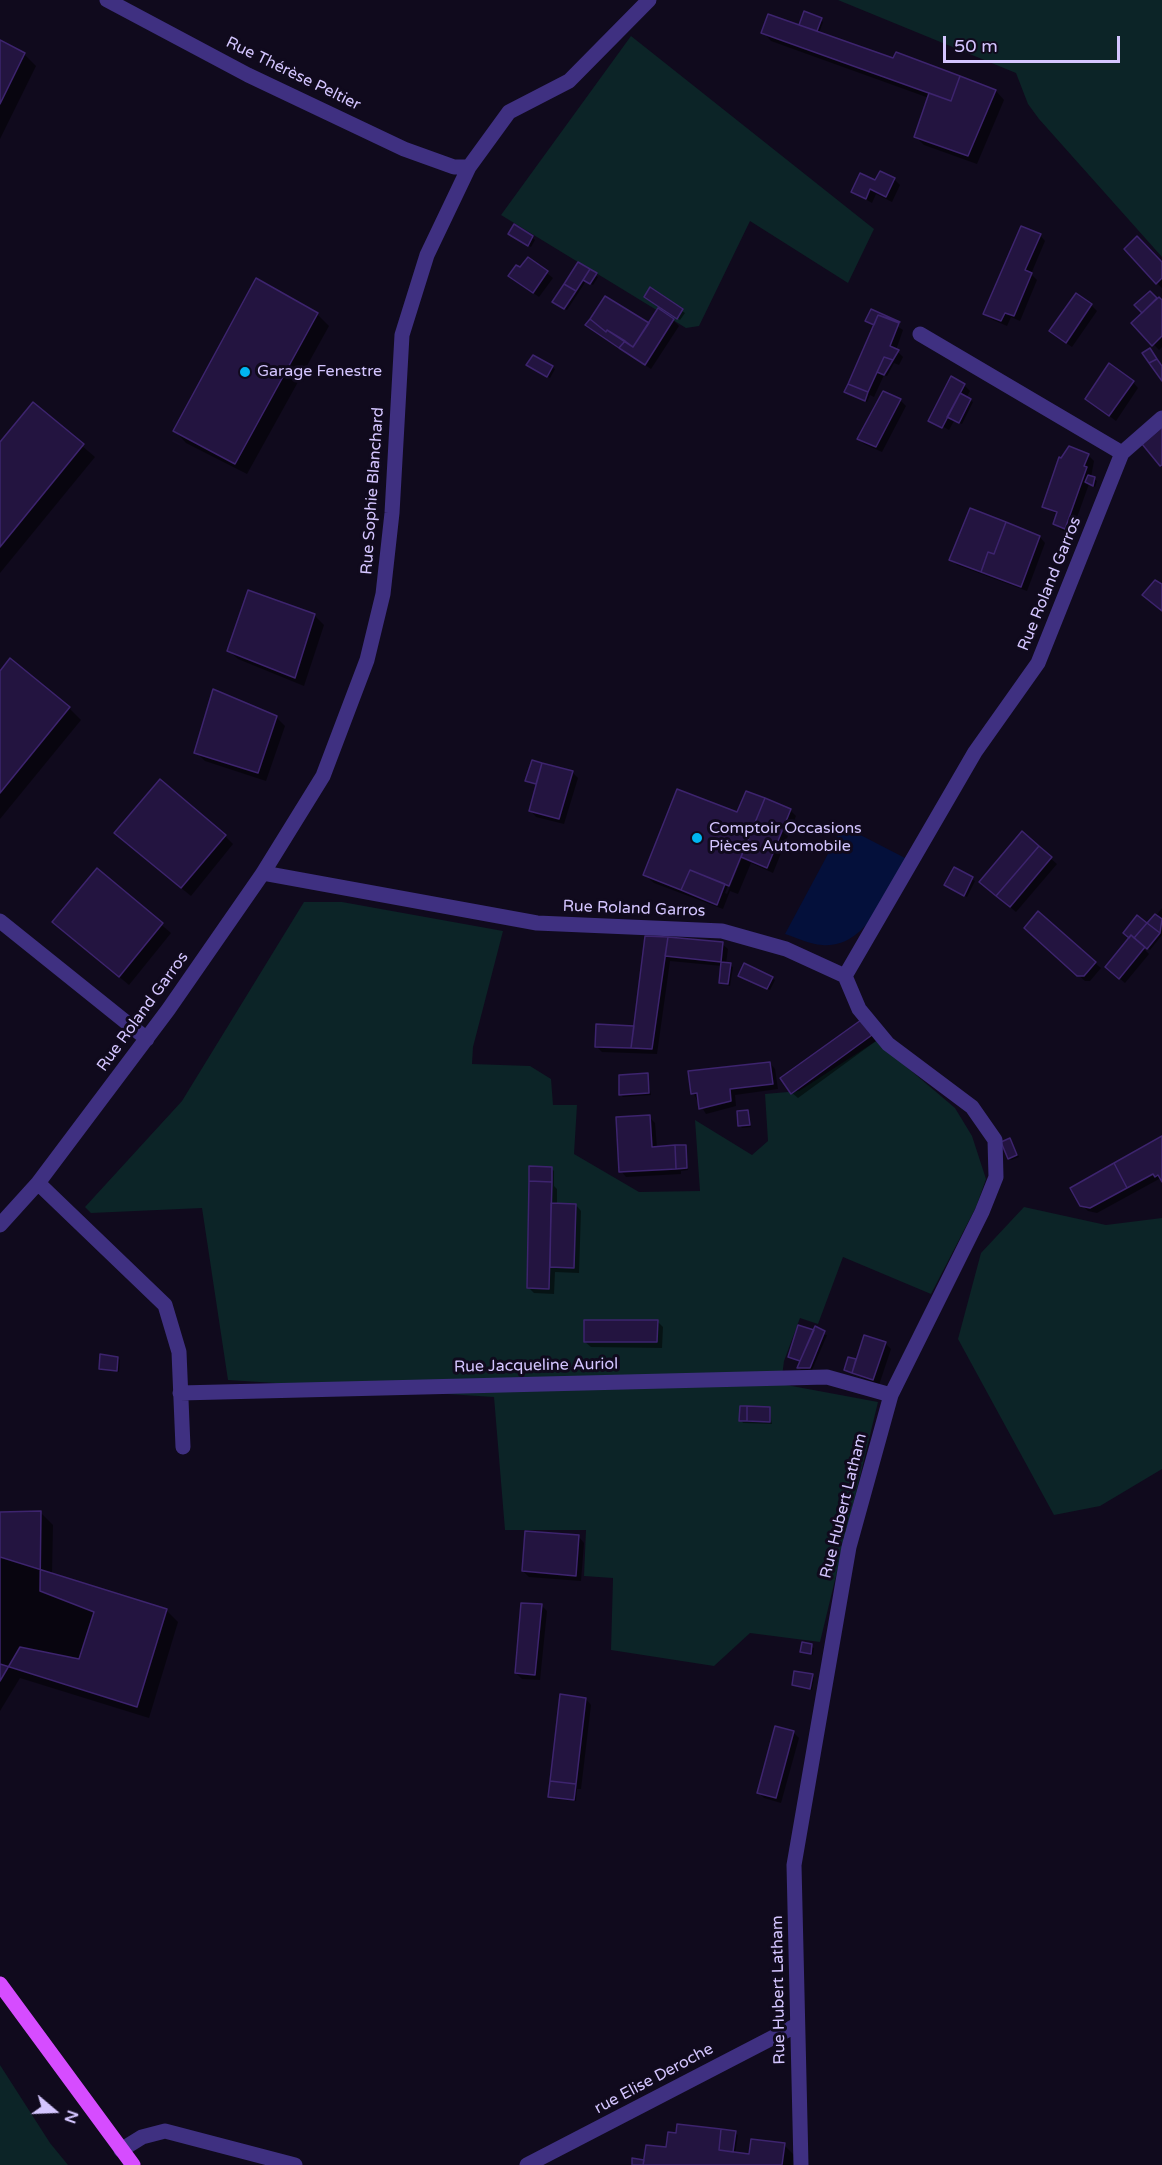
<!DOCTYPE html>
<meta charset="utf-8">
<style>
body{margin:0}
#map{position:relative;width:1162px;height:2165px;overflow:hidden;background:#100a1d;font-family:"Varela Round",sans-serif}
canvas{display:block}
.north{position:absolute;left:24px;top:2081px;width:60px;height:60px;-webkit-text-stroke:4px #100a1d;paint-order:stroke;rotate:109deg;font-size:16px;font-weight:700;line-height:24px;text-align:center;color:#d4c5ff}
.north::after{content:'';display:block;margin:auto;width:21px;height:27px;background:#d4c5ff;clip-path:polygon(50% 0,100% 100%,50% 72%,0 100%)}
.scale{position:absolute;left:943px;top:36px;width:177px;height:27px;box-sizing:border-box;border:3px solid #d4c5ff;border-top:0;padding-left:8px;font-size:18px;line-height:21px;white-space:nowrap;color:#d4c5ff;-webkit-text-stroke:4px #100a1d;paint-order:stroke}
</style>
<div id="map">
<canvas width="1162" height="2165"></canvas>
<div class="north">N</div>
<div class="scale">50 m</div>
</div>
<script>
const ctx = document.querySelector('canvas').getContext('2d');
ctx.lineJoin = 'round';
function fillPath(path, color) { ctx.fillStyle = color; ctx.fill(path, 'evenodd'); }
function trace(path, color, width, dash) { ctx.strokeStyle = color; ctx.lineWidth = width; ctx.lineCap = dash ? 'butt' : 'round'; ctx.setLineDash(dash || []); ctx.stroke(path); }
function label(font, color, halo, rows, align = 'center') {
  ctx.font = font + ' "Varela Round",sans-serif'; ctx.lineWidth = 6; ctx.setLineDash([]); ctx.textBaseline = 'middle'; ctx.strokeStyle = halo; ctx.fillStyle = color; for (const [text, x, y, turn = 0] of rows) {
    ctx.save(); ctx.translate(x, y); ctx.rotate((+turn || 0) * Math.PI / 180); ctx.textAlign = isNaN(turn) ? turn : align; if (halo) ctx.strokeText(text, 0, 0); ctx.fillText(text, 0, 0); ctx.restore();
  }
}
fillPath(new Path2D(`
 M 838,0 L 1162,0 L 1162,257 L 1039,119 L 1028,104 L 1016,73 Z
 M 631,36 L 874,229 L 848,283 L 750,221 L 699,326 L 686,328 L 501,215 Z
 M 304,902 L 342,902 L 503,931 L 473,1047 L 472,1064 L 530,1066 L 551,1079 L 553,1105 L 577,1105 L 574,1154 L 639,1192 L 700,1191 L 695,1120 L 752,1155 L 768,1141 L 765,1094 L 799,1091 L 876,1041 L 955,1108 L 972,1136 L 986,1179 L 976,1207 L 931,1294 L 843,1257 L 818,1324 L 800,1318 L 784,1361 L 781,1384 L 878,1402 L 820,1642 L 750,1633 L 714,1666 L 611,1650 L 613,1578 L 584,1576 L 586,1530 L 505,1530 L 494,1397 L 228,1380 L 202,1208 L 91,1213 L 85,1207 L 182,1101 Z
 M 1024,1207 L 1106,1225 L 1162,1218 L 1162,1469 L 1100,1506 L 1054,1515 L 958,1339 L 981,1253 Z
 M 0,2065 L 50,2143 L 68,2165 L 0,2165 Z`), '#0c2427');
fillPath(new Path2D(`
 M 843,826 L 907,859 C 887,891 867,949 822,945 C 810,944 797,938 785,934 Z`), '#04103b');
fillPath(new Path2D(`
 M 821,20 L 823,22 L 819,33 L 894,60 L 897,54 L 996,91 L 1004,100 L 977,164 L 924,145 L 915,136 L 929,98 L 771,41 L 763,32 L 805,29 L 801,24 Z
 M 0,42 L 24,54 L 36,66 L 0,139 Z
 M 894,179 L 900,185 L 892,202 L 876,194 L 872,203 L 853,192 Z
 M 1040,235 L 1045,241 L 1031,274 L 1037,280 L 1020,321 L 1011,317 L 1007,326 L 991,319 L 985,313 Z
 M 512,236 L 532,237 L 535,240 L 531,247 Z
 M 529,259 L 553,278 L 539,297 L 510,276 L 521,269 Z
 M 578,264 L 598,277 L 593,285 L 586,281 L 567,310 L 556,304 Z
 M 1162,264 L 1162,288 L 1157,283 Z
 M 651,289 L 685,313 L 680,320 L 649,299 Z
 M 1150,293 L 1162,302 L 1162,347 L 1159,350 L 1133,323 L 1144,313 Z
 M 1091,305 L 1097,311 L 1072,347 L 1056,336 Z
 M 317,314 L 329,326 L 247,474 L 186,443 L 175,431 Z
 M 878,314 L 903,330 L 896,350 L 903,357 L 899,365 L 894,363 L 887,376 L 884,375 L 874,397 L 870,395 L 867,402 L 846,392 L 875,326 L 867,321 Z
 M 673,320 L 679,326 L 651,369 L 624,350 L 649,325 Z
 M 533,357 L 555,369 L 550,378 L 531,367 Z
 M 1133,382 L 1138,388 L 1116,421 L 1087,399 Z
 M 964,385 L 970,391 L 966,398 L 973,402 L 962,424 L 954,421 L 949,430 L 935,422 L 935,425 L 930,420 Z
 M 900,400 L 906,406 L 882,452 L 864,444 L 859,439 Z
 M 33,404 L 95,457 L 0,573 L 0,444 Z
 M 1088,455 L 1094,461 L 1091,477 L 1097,481 L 1095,487 L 1089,484 L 1071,534 L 1061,530 L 1055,524 L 1058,515 L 1044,507 L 1062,460 Z
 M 971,510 L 1040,537 L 1045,543 L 1027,591 L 957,565 L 951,559 Z
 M 249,592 L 315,616 L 324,625 L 304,686 L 238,659 L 229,651 Z
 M 0,673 L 69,708 L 81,720 L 0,819 Z
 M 276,717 L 285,726 L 266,781 L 205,761 L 196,752 Z
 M 533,762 L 573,773 L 578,778 L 564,824 L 536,817 L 531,811 L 538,785 L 527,780 Z
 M 747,793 L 790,810 L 796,816 L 773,873 L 751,863 L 738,894 L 730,891 L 723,909 L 654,883 L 645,875 L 738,814 ZM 761,802 L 765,802 L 727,894 L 725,893 Z
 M 1022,834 L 1057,864 L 1016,912 L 987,887 Z
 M 225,836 L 233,844 L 191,896 L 125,842 Z
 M 954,869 L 975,881 L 967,897 L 948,887 Z
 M 97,870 L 171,933 L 129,985 L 63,930 Z
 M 1162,908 L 1162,935 L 1150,950 L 1142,943 L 1140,945 L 1149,954 L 1125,983 L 1112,972 Z
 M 1032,934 L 1095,963 L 1101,968 L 1090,981 L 1085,981 Z
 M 645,938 L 722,944 L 728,949 L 726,964 L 733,967 L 730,986 L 720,983 L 722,966 L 670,961 L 657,1054 L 602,1052 L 597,1047 L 635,1027 Z
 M 742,978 L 772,978 L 775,980 L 770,990 Z
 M 861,1022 L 876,1041 L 798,1098 L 792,1093 Z
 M 770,1063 L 775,1069 L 778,1089 L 735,1095 L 736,1106 L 706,1114 L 693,1093 Z
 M 647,1075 L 651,1095 L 623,1097 L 620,1094 Z
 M 747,1111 L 751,1127 L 742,1128 L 740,1125 Z
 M 649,1117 L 655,1123 L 657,1148 L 685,1146 L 688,1170 L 681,1171 L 681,1174 L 626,1177 L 621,1171 Z
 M 1162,1137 L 1162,1182 L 1159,1179 L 1097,1213 L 1088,1211 L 1082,1205 Z
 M 1010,1140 L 1019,1157 L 1011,1160 L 1009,1158 Z
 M 552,1169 L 554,1171 L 554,1186 L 557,1189 L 557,1205 L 576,1205 L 581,1211 L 579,1273 L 555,1272 L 554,1294 L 534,1293 L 528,1287 Z
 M 657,1321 L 663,1327 L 662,1348 L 591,1347 L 585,1342 Z
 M 815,1332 L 827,1335 L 812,1370 L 801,1370 L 799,1368 L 802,1362 L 790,1356 Z
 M 885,1343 L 891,1349 L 879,1385 L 845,1370 L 849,1358 L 857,1361 Z
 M 118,1358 L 120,1360 L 119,1372 L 100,1368 Z
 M 769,1408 L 772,1424 L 743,1423 L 741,1420 Z
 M 0,1513 L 41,1513 L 53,1525 L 52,1574 L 166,1610 L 178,1622 L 149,1718 L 20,1678 L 0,1711 Z
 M 579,1537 L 584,1543 L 581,1581 L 529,1577 L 523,1571 Z
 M 542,1606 L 547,1611 L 540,1680 L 522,1679 L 516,1673 Z
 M 803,1644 L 814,1648 L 813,1655 L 801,1651 Z
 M 812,1676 L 814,1678 L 812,1690 L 794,1685 Z
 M 586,1699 L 591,1705 L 581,1789 L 577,1789 L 576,1801 L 552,1799 L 550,1796 Z
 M 793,1732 L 799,1738 L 781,1803 L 764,1798 L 759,1793 Z
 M 735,2133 L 738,2135 L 735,2154 L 750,2156 L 784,2145 L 796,2157 L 795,2165 L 633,2165 L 668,2149 Z`), '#0007');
const building = new Path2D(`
 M 804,11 L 822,18 L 817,31 L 799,25 Z
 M 768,14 L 893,58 L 896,52 L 960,76 L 951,101 L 761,33 Z
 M 0,40 L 25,53 L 0,104 Z
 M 960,76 L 996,90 L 968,156 L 914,137 L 929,93 L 951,101 Z
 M 880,171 L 895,178 L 886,197 L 870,189 L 866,199 L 851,192 L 860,173 L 875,180 Z
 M 514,224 L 533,236 L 528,246 L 508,234 Z
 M 1021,226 L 1041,234 L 1025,270 L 1032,273 L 1014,316 L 1005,313 L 1001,321 L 983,314 Z
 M 1137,236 L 1162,262 L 1162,278 L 1156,284 L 1124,249 Z
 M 528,257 L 548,271 L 533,293 L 508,276 L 516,265 L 520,267 Z
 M 578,262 L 590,269 L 576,291 L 564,284 Z
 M 590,269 L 597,273 L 590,284 L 583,280 Z
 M 256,278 L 318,313 L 235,464 L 173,431 Z
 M 564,284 L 576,291 L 564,309 L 552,302 Z
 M 650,287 L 683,309 L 677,319 L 644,297 Z
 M 1150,291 L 1157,298 L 1142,313 L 1134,305 Z
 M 1076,293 L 1092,304 L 1066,343 L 1049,331 Z
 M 605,296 L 649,323 L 633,347 L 607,330 L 606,332 L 590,319 Z
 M 1159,297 L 1162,300 L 1162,336 L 1152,346 L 1131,323 Z
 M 658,308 L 674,319 L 645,365 L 619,348 L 625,341 L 633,347 Z
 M 871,309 L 900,322 L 878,315 L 874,325 L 865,321 Z
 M 878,315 L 899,323 L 890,346 L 899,350 L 893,360 L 884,357 L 868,392 L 848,384 Z
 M 590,319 L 606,332 L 607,330 L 625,341 L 619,348 L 585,325 Z
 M 1150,348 L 1157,359 L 1149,363 L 1142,353 Z
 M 533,355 L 553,366 L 547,377 L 526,365 Z
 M 884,357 L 893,360 L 884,375 L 877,372 Z
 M 1157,359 L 1162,366 L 1162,381 L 1149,363 Z
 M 1109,363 L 1134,381 L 1109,416 L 1085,399 Z
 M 951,376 L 965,384 L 942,428 L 928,421 Z
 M 848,384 L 868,392 L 865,401 L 844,392 Z
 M 883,391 L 901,399 L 876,447 L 857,439 Z
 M 960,393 L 971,399 L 959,423 L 947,417 Z
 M 33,402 L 84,444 L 0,547 L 0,442 Z
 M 1162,427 L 1162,465 L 1160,466 L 1142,444 Z
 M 1069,446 L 1089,454 L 1084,466 L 1087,467 L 1065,529 L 1053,524 L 1057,512 L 1042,507 L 1059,457 L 1061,458 Z
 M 1088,475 L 1095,477 L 1093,486 L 1085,482 Z
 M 970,508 L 1006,522 L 994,554 L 988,552 L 981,572 L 949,560 Z
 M 1006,522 L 1040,536 L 1021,587 L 981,572 L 988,552 L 994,554 Z
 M 1155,580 L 1162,584 L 1162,611 L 1142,595 Z
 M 248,590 L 315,614 L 295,678 L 227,651 Z
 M 10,658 L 70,707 L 0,793 L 0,671 Z
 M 213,689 L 277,716 L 258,773 L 194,753 Z
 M 532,760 L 542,763 L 536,784 L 525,781 Z
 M 542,763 L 573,771 L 559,819 L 529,811 Z
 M 160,779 L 226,835 L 181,888 L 114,833 Z
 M 677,789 L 737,812 L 746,791 L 765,798 L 729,886 L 690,870 L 681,890 L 643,875 Z
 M 765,798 L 791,809 L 767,868 L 741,857 Z
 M 1022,831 L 1039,846 L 996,896 L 979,882 Z
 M 1039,846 L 1052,857 L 1010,907 L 996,896 Z
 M 954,867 L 973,877 L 964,896 L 944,885 Z
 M 97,868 L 163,923 L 119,977 L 52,922 Z
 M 690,870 L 725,884 L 717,905 L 681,890 Z
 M 1038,911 L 1096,962 L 1084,976 L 1077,976 L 1024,928 Z
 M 1155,914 L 1162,919 L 1160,933 L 1147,923 Z
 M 1137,915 L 1147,923 L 1134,938 L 1131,935 L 1129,938 L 1123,933 Z
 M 1147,923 L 1160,933 L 1147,949 L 1134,938 Z
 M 1131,935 L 1145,947 L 1119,979 L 1105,967 Z
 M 645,936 L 668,937 L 652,1049 L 631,1048 Z
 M 668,937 L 723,942 L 721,962 L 665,956 Z
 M 721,962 L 731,963 L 728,984 L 719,983 Z
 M 744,963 L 773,977 L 767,989 L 738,976 Z
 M 861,1020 L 872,1035 L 791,1094 L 780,1078 Z
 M 596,1024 L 634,1026 L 631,1048 L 595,1047 Z
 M 770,1062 L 773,1084 L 730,1089 L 731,1101 L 699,1109 L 697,1093 L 691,1094 L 688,1071 Z
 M 648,1073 L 649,1093 L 619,1095 L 619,1075 Z
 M 748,1110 L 750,1125 L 738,1126 L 737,1111 Z
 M 650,1115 L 652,1147 L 675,1145 L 676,1169 L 619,1172 L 616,1117 Z
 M 1162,1136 L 1162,1182 L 1158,1175 L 1155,1177 L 1153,1174 L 1127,1188 L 1114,1163 Z
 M 1010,1138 L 1017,1155 L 1008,1159 L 1001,1142 Z
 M 675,1145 L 686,1145 L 687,1168 L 676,1169 Z
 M 1114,1163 L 1127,1188 L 1090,1208 L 1080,1206 L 1070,1188 Z
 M 529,1166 L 552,1167 L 552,1182 L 529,1181 Z
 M 529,1181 L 552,1182 L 549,1289 L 527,1288 Z
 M 551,1203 L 576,1204 L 574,1268 L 550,1267 Z
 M 584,1320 L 658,1320 L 657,1342 L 584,1342 Z
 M 798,1325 L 814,1330 L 800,1361 L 788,1357 Z
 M 815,1326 L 825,1331 L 810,1368 L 797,1368 Z
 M 864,1335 L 886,1342 L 873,1380 L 852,1373 Z
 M 100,1354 L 118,1357 L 117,1371 L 99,1369 Z
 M 848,1357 L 856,1359 L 852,1373 L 844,1370 Z
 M 740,1406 L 747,1406 L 747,1421 L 739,1421 Z
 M 747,1406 L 770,1407 L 770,1422 L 747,1421 Z
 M 41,1511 L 40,1591 L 94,1612 L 79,1659 L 20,1647 L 0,1681 L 0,1512 Z
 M 525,1531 L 579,1535 L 576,1576 L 522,1571 Z
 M 0,1557 L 167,1609 L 137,1707 L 0,1664 Z
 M 521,1603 L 542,1604 L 535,1675 L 515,1673 Z
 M 802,1642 L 812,1644 L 811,1654 L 800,1652 Z
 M 794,1671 L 813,1674 L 810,1689 L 792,1685 Z
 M 560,1694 L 586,1698 L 576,1784 L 550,1781 Z
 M 775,1726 L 794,1731 L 776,1798 L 757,1793 Z
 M 550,1781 L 576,1784 L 574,1800 L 548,1797 Z
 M 677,2124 L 721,2129 L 719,2150 L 749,2154 L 751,2139 L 785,2143 L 782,2165 L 643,2165 L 646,2145 L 666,2147 L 668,2132 L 676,2133 Z
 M 721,2129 L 736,2131 L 733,2152 L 719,2150 Z
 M 632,2158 L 644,2160 L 643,2165 L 632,2165 Z`);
fillPath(building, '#231440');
trace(building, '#3d246e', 1.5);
trace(new Path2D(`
 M 107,0 L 248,75 L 404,149 L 454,167 L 469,167
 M 920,334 L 1122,453
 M 263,873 L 537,923 L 722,931 L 786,949 L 845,976 L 975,752 L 1038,663 L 1122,453 L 1162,418
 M 0,921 L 147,1039
 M 38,1183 L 165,1305 L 179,1352 L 183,1447
 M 0,1225 L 38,1183 L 168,1010 L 263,873 L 323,776 L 367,660 L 383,594 L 392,513 L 402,335 L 427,255 L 469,167 L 509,112 L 569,81 L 649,0
 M 180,1393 L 827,1377 L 891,1395
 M 121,2150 L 142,2137 L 165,2131 L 295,2165
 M 527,2165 L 797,2025
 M 801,2165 L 794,1865 L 849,1547 L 891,1395 L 982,1212 L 996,1177 L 995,1140 L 972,1107 L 888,1044 L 859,1009 L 845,976`), '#3f3081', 15);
trace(new Path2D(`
 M 0,1984 L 133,2165`), '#d64cff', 15);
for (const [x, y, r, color] of [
 [245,372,6,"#00b6f0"],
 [697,838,6,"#00b6f0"]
]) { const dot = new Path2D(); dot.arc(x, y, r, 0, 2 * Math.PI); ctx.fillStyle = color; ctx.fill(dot); trace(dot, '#100a1d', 2); }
label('16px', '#d4c5ff', '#100a1d', [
 ["Rue Thérèse Peltier",293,74,26],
 ["Rue Sophie Blanchard",373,491,-86],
 ["Rue Roland Garros",1050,584,-68],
 ["Rue Roland Garros",634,909,2],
 ["Rue Roland Garros",143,1012,-54],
 ["Rue Jacqueline Auriol",536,1366,-1],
 ["Rue Hubert Latham",844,1506,-76],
 ["Rue Hubert Latham",779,1990,-91],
 ["rue Elise Deroche",654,2079,-28]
]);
label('16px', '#d4c5ff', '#100a1d', [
 ["Garage Fenestre",257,372],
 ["Comptoir Occasions",709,829],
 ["Pièces Automobile",709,847]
], 'left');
</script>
